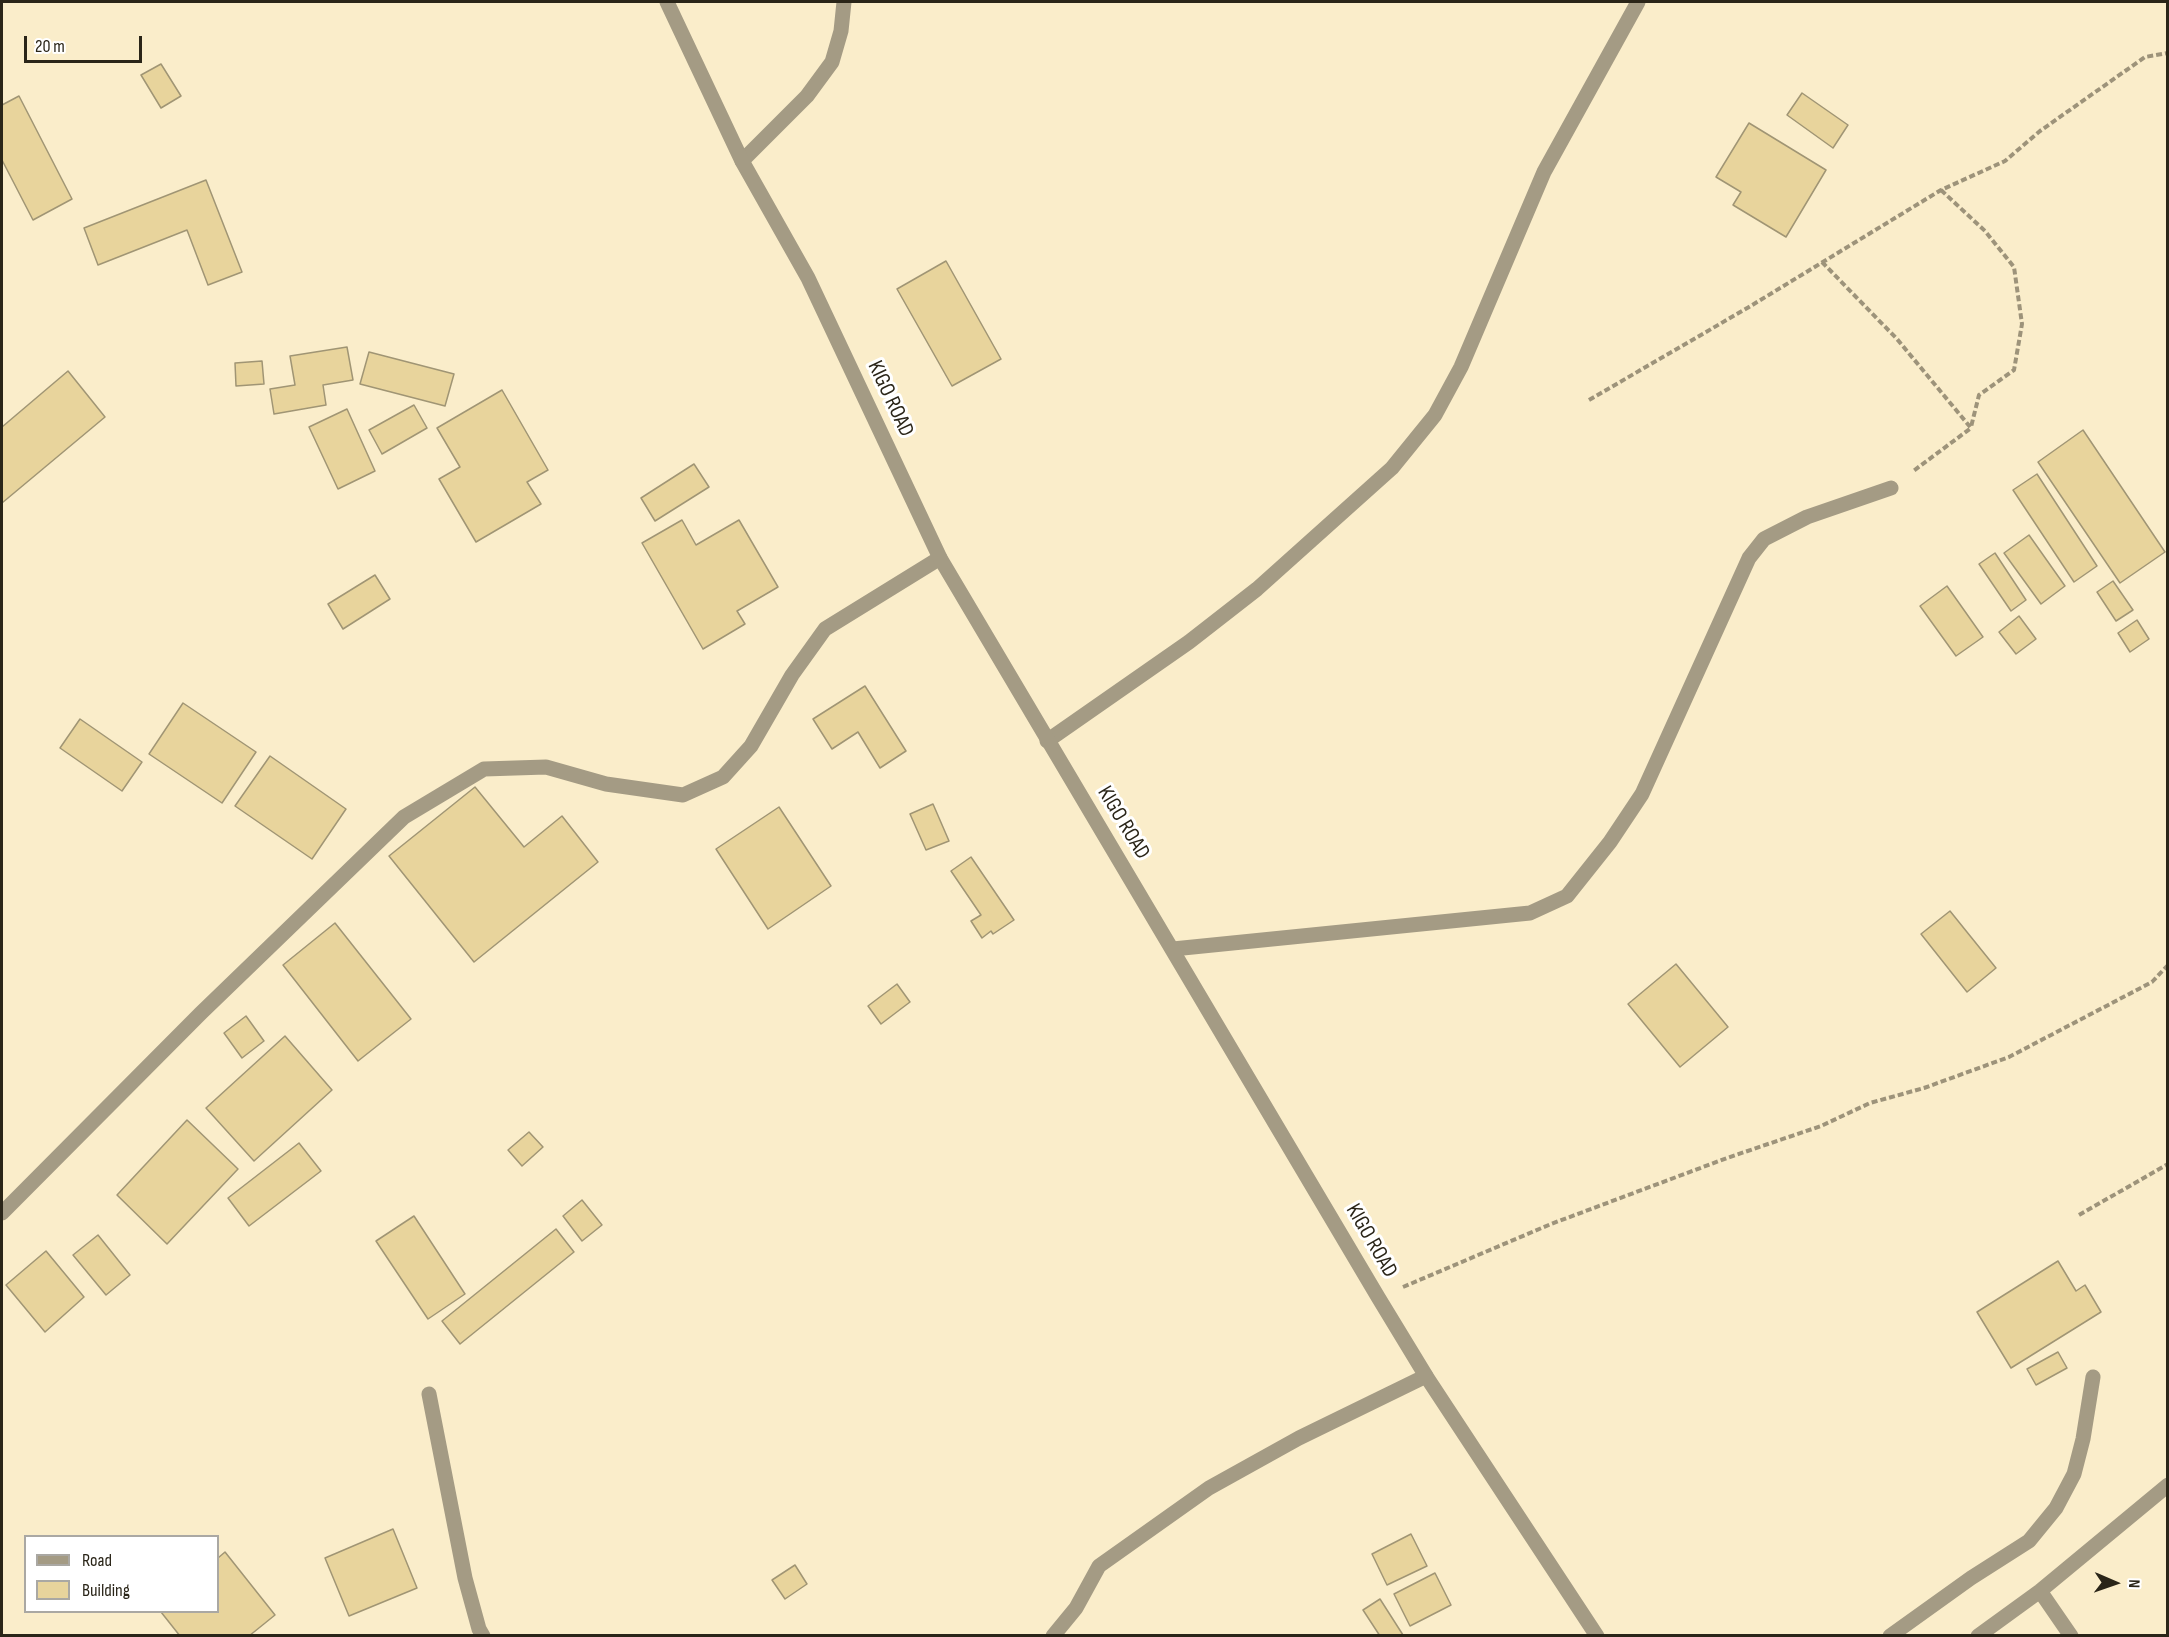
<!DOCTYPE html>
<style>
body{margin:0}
#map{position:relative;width:2169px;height:1637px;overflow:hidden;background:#faedca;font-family:"Sofia Sans Condensed",sans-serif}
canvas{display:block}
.frame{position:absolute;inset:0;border:3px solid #2a2518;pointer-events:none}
.legend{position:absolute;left:24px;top:1535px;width:195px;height:78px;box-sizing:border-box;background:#fff;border:2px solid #aaa8a3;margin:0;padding:8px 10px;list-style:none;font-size:18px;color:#2a2518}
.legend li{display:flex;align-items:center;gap:12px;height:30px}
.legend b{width:30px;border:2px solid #aaa8a3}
.north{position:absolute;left:2085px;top:1553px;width:60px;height:60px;-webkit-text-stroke:4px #fff;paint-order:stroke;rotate:92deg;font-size:16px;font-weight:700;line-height:24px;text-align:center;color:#2a2518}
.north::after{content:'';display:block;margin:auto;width:21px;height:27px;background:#2a2518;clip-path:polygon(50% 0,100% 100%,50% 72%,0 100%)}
.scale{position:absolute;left:24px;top:36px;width:118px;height:27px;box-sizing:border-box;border:3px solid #2a2518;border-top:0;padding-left:8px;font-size:18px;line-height:21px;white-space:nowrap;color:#2a2518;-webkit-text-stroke:4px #fff;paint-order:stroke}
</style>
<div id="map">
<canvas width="2169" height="1637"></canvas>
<div class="frame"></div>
<ul class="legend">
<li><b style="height:8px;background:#a49b84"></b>Road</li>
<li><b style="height:16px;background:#e8d49c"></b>Building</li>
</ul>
<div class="north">N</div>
<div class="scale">20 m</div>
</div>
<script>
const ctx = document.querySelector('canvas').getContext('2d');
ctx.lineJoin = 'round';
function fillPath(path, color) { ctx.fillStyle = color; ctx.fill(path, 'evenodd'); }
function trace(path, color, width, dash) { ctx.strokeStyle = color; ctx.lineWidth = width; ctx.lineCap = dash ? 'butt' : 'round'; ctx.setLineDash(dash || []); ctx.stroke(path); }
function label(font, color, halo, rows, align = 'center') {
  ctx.font = font + ' "Sofia Sans Condensed",sans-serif'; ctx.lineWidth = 6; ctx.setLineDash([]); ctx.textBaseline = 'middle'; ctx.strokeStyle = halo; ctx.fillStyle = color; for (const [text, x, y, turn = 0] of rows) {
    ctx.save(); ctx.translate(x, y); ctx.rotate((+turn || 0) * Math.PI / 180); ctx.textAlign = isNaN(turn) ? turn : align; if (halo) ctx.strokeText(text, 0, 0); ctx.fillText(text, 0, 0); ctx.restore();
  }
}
const building = new Path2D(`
 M 161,64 L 181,96 L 161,108 L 141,75 Z
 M 1802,93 L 1848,125 L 1833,148 L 1787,115 Z
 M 19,96 L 72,199 L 33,220 L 2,160 L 2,105 Z
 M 1749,123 L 1826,170 L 1786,237 L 1733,205 L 1741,192 L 1716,177 Z
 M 206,180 L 242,272 L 208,285 L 187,230 L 98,265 L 84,228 Z
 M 946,261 L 1001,359 L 952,386 L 897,289 Z
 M 347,347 L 353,380 L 323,385 L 326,405 L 274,414 L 270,389 L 295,385 L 290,356 Z
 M 369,352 L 454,374 L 445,406 L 360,384 Z
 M 262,361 L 264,384 L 236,386 L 235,363 Z
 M 68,371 L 105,417 L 2,503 L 2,427 Z
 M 502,390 L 548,470 L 527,482 L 541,504 L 476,542 L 439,479 L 460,467 L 437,428 Z
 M 414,405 L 427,428 L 382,454 L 369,430 Z
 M 347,409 L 375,471 L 338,489 L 309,427 Z
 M 2083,430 L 2165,552 L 2120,583 L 2038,462 Z
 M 694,464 L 709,487 L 655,521 L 641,498 Z
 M 2037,474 L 2097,566 L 2074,582 L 2013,490 Z
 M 682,520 L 696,545 L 739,520 L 778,587 L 737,611 L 745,624 L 703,649 L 642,543 Z
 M 2029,535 L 2065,586 L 2041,604 L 2004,553 Z
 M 1995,553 L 2026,600 L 2011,611 L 1979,564 Z
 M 375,575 L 390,599 L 343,629 L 328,604 Z
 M 2113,581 L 2133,610 L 2116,621 L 2097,592 Z
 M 1947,586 L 1983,637 L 1956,656 L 1920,606 Z
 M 2019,616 L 2036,639 L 2016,654 L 1999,632 Z
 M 2137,620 L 2149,639 L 2130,652 L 2118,633 Z
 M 865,686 L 906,751 L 880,768 L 858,732 L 832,749 L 813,719 Z
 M 183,703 L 256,752 L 222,803 L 149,754 Z
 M 80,719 L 142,762 L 122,791 L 60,748 Z
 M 270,756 L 346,809 L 312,859 L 235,806 Z
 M 475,787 L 524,847 L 562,816 L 598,862 L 474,962 L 389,856 Z
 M 933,804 L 949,841 L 926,850 L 910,814 Z
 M 779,807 L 831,886 L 768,929 L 716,849 Z
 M 971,857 L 1014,920 L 993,934 L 991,931 L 982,938 L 971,921 L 981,915 L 951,871 Z
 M 1950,911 L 1996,968 L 1967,992 L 1921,934 Z
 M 335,923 L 411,1019 L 358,1061 L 283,965 Z
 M 1676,964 L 1728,1027 L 1680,1067 L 1628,1004 Z
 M 897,984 L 910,1002 L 881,1024 L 868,1006 Z
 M 246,1016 L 264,1041 L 242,1058 L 224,1033 Z
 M 285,1036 L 332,1090 L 254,1161 L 206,1108 Z
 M 187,1120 L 238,1169 L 167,1244 L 117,1195 Z
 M 529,1132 L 543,1147 L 522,1166 L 508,1150 Z
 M 299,1143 L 321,1171 L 249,1226 L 228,1198 Z
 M 582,1200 L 602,1225 L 582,1241 L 563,1216 Z
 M 414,1216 L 465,1294 L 428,1319 L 376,1241 Z
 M 556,1229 L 574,1252 L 460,1344 L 442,1321 Z
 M 98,1235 L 130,1275 L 106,1295 L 73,1255 Z
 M 46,1251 L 84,1297 L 45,1332 L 6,1285 Z
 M 2058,1261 L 2076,1291 L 2085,1285 L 2101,1312 L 2011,1368 L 1977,1312 Z
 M 2058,1352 L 2067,1368 L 2036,1385 L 2027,1369 Z
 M 393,1529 L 417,1588 L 349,1616 L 325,1558 Z
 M 1411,1534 L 1427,1566 L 1387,1585 L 1372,1554 Z
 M 225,1552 L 275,1615 L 249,1636 L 180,1636 L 161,1612 L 218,1612 L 218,1558 Z
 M 795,1565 L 807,1584 L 785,1599 L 772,1580 Z
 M 1435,1573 L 1451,1605 L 1410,1626 L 1394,1594 Z
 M 1380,1599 L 1403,1635 L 1402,1636 L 1380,1636 L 1363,1610 Z`);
fillPath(building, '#e8d49c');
trace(building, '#a09574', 1.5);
trace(new Path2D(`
 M 1941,190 L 1985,231 L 2014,267 L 2022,324 L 2014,370 L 1979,395 L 1971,427
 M 1822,262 L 1897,339 L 1971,428 L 1912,472
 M 1589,400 L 1749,307 L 1941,190 L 2005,161 L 2040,131 L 2145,57 L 2168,53
 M 2079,1215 L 2168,1164
 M 1403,1287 L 1551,1224 L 1727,1158 L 1821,1126 L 1870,1103 L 1924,1088 L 2009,1057 L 2152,982 L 2168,965`), '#9d937a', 4, [6, 3]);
trace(new Path2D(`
 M 1890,1636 L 1971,1578 L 2029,1541 L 2056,1508 L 2074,1474 L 2083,1439 L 2093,1377`), '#a49b84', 15);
trace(new Path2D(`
 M 742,161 L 807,96 L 832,62 L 841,31 L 844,2
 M 1047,741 L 1189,642 L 1257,589 L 1392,468 L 1435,415 L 1461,367 L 1544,172 L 1638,2
 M 1173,949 L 1530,913 L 1567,896 L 1610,842 L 1642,794 L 1749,558 L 1764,539 L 1807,517 L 1891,488
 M 2,1213 L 201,1013 L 404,817 L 484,769 L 546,767 L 606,784 L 683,795 L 723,777 L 751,746 L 792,675 L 825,629 L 940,558
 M 429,1394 L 465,1578 L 479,1629 L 483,1636
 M 2040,1591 L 2071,1636
 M 1053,1636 L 1076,1608 L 1099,1566 L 1209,1488 L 1299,1438 L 1426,1376
 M 1978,1636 L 2040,1591 L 2168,1485`), '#a49b84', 15);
trace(new Path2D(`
 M 667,2 L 742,161 L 808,278 L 940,558 L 1378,1297 L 1426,1376 L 1597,1636`), '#a49b84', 15);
label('22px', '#2a2518', '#fff', [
 ["KIGO ROAD",890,399,65],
 ["KIGO ROAD",1123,823,59],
 ["KIGO ROAD",1371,1241,60]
]);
</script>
